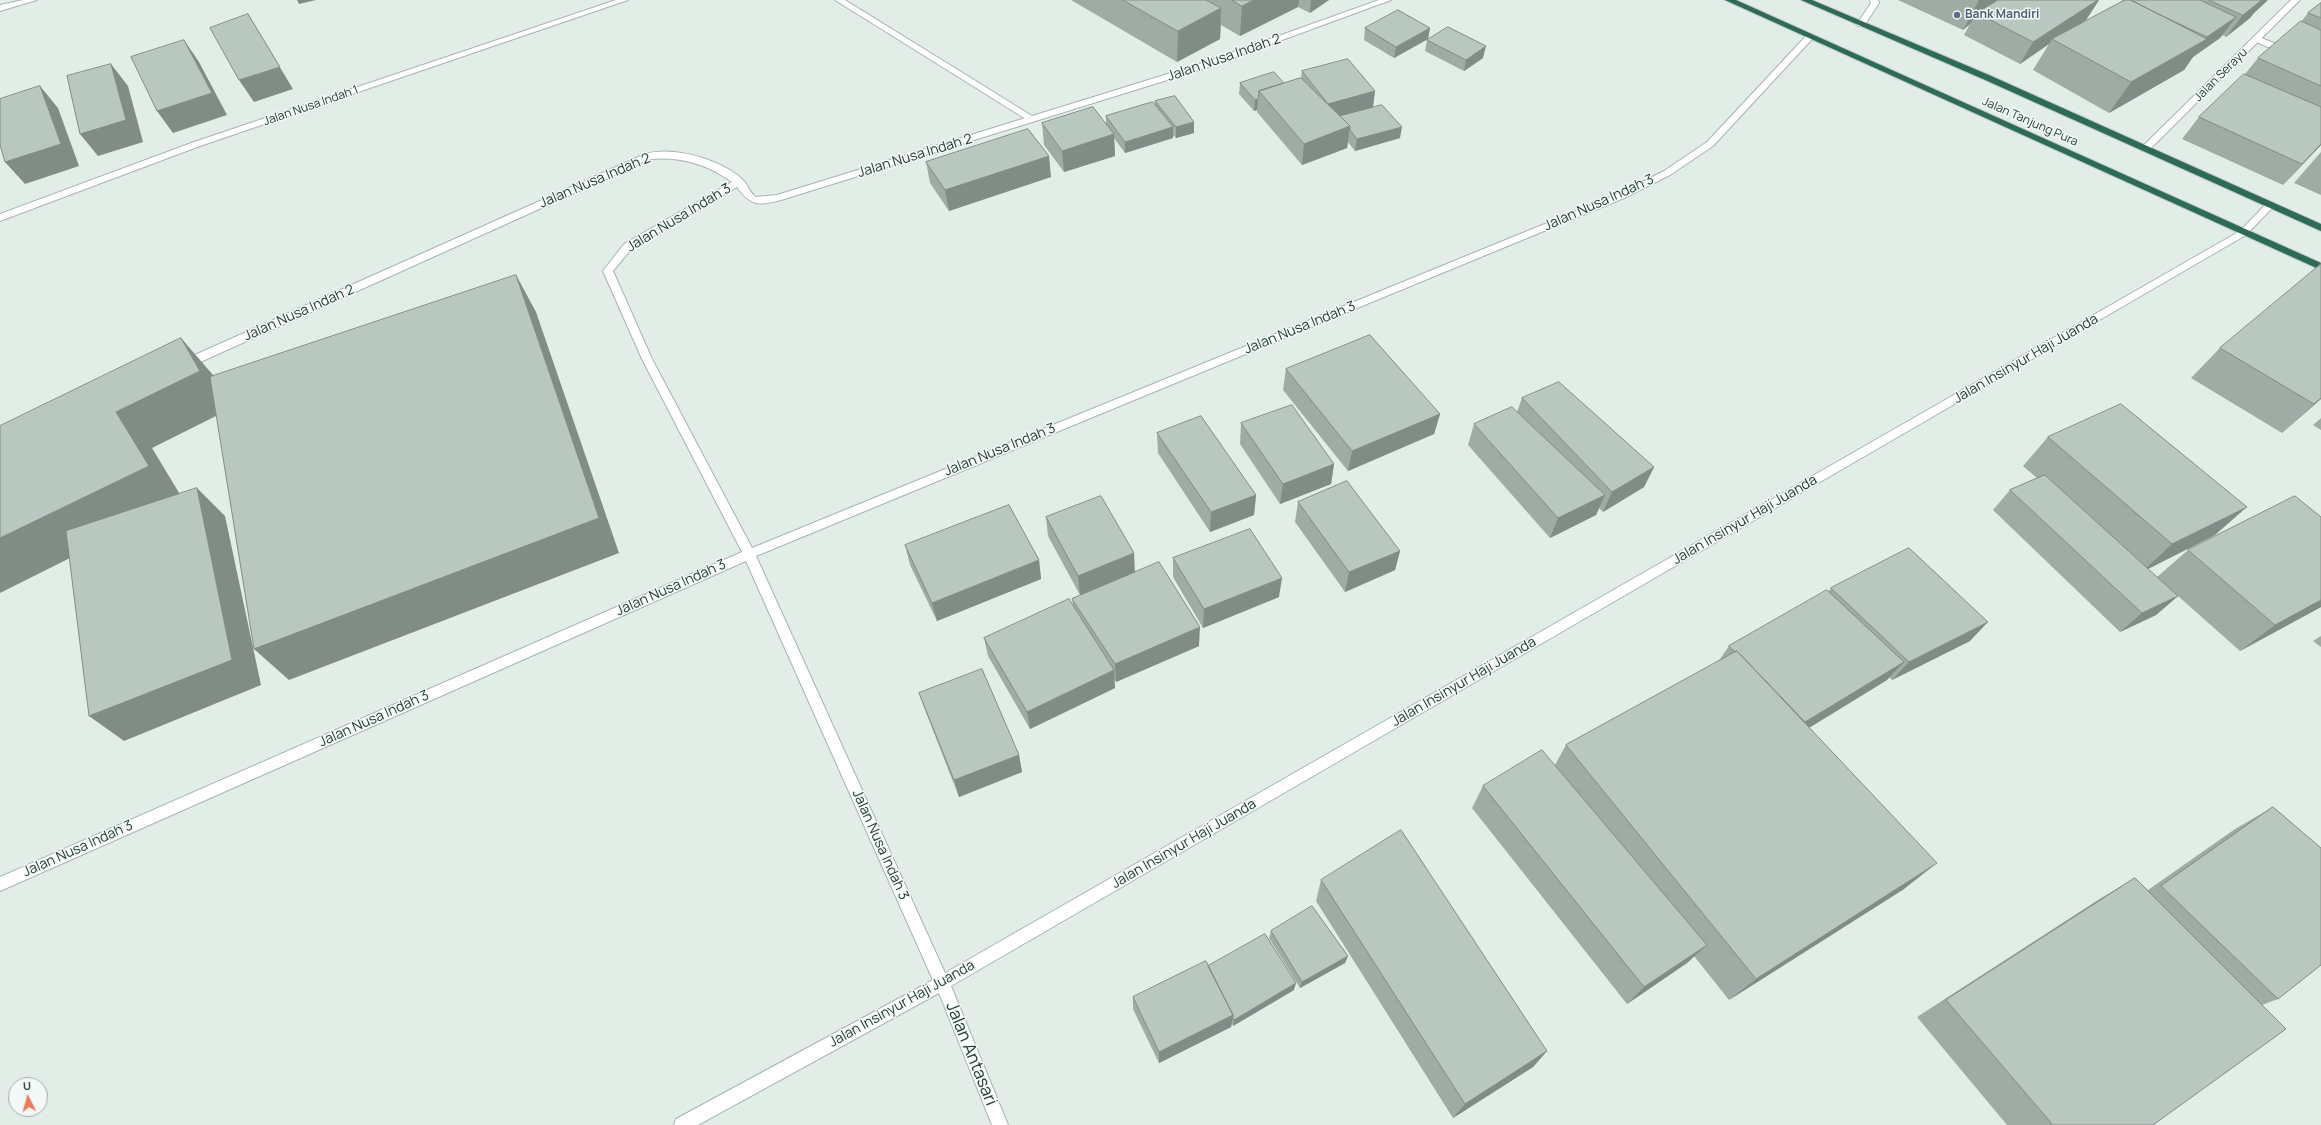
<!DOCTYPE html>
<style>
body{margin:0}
#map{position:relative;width:2321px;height:1125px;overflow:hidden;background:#e3ede7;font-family:Manrope,sans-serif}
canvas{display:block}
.north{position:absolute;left:8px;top:1077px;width:40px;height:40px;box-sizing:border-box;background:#f3f9f6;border:1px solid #9faea8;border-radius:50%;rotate:355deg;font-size:11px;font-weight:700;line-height:16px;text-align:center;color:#223e34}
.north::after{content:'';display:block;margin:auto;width:14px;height:18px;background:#f3735a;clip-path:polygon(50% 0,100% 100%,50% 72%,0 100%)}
</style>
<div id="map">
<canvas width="2321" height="1125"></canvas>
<div class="north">U</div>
</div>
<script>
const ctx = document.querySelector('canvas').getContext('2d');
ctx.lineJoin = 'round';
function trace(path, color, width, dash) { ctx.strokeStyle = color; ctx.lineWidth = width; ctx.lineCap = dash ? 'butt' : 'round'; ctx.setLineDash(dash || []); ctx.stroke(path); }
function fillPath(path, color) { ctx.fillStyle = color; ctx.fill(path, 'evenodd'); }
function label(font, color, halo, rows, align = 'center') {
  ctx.font = font + ' Manrope,sans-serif'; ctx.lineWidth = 3; ctx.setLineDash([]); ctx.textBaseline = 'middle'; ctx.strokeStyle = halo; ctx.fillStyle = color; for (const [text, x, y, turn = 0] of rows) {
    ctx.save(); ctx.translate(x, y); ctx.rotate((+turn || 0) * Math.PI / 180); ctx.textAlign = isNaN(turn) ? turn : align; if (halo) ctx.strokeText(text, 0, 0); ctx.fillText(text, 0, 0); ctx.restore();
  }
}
const lane = new Path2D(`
 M 835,0 L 845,0 L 1037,119 L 1032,122 L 1029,121 Z
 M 1870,0 L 1878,0 L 1879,3 L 1864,26 L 1858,26 L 1857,24 L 1871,3 Z
 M 2291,0 L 2300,0 L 2148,151 L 2142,151 L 2142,147 Z`);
const street = new Path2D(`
 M 23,0 L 37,0 L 0,11 L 0,5 Z
 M 616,0 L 628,0 L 200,146 L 0,221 L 0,214 L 194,142 Z
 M 1379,0 L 1391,0 L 1206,68 L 781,200 C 760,206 750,206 737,187 L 632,248 L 613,271 L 652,359 L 752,548 L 1618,194 L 1664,171 L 1707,142 L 1807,35 L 1814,37 L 1713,146 L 1670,175 L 1624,198 L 756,556 L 945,973 L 2240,231 L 2267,203 L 2273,203 L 2275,205 L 2246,235 L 951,986 L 1008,1125 L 992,1125 L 939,993 L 698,1125 L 674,1125 L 676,1119 L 933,980 L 746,561 L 0,891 L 0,877 L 742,552 L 642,359 L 603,271 L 624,244 L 732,182 C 707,164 681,156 650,159 L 187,368 L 179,368 L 178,365 L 179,362 L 645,154 C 673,146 721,159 743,180 C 748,185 749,192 756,197 L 777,195 L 1200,64 Z
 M 2257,36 L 2290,50 L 2291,52 L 2284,54 L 2254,41 L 2253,39 Z`);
const highway = new Path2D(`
 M 1725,0 L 1736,0 L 2321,263 L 2321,270 Z
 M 1801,0 L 1812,0 L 1989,75 L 2321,224 L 2321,231 L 1983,79 Z`);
trace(lane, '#a5b5ae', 2);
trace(street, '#a5b5ae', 2);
trace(highway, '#c1c9c6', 2);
fillPath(lane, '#fff');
fillPath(street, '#fff');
fillPath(highway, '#2d6b59');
fillPath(new Path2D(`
 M 1071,0 L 1329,0 L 1310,13 L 1298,7 L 1240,36 L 1221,25 L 1220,39 L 1177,62 Z
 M 1898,0 L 2099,0 L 2086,20 L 2078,26 L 2121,3 L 2122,0 L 2268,0 L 2254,13 L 2250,18 L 2226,37 L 2222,35 L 2220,38 L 2193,57 L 2184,70 L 2109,113 L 2033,70 L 2049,44 L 2020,64 L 1964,35 L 1970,24 L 1963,30 Z
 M 2321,3 L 2321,145 L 2283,185 L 2182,139 L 2199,117 L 2245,74 L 2258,58 L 2301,22 L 2308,13 Z
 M 1365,28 L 1430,28 L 1428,39 L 1394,58 L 1364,40 Z
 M 1427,40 L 1483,58 L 1464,71 L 1425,51 Z
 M 1302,71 L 1375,91 L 1373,107 L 1400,138 L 1355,151 L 1348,142 L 1347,148 L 1302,165 L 1257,112 L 1257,110 L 1254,111 L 1239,94 L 1240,83 L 1284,83 L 1301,78 Z
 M 1155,101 L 1194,133 L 1176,138 L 1173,135 L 1173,138 L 1125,153 L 1114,138 L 1115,156 L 1064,172 L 1044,145 L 1042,123 L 1106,125 L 1106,116 L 1155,104 Z
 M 2321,152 L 2321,195 L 2294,183 Z
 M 926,162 L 1051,177 L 949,211 L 930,183 Z
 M 2220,348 L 2321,399 L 2282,433 L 2191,378 Z
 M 1286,369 L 1440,414 L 1434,434 L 1348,471 L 1283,390 Z
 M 1522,398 L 1654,467 L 1644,487 L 1603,512 L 1599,508 L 1596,515 L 1550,538 L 1468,445 L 1474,424 L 1517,412 Z
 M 2321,418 L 2321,430 L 2313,425 Z
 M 1241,423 L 1334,464 L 1331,484 L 1280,504 L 1240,444 Z
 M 1157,433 L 1256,495 L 1254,515 L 1210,532 L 1158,453 Z
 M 2048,437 L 2215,535 L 2148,569 L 2157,577 L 2188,550 L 2321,517 L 2321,607 L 2240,651 L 2178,596 L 2156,615 L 2120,632 L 1993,510 L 2010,490 L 2037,478 L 2023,466 Z
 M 1298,502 L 1400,551 L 1395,570 L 1345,592 L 1295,522 Z
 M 1046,517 L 1135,572 L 1199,646 L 1116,682 L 1114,679 L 1115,688 L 1030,729 L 988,656 L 984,638 L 1073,606 L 1072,599 L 1128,575 L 1080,595 L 1048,536 Z
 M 905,545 L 1039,560 L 1041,579 L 937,621 L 910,565 Z
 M 1173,558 L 1279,597 L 1203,628 L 1173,577 Z
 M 1831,588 L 1970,641 L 1892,680 L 1889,677 L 1887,680 L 1809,728 L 1904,889 L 1729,1000 L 1694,956 L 1687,963 L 1627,1004 L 1472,808 L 1483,786 L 1555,765 L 1566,745 L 1718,662 L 1729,646 L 1829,591 Z
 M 2321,636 L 2321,647 L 2313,641 Z
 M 919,693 L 1019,755 L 1022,772 L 959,797 L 925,710 Z
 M 2273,807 L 2278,999 L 2262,1005 L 2153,1125 L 2007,1125 L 1917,1017 L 2101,898 L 2135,878 L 2148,890 L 2235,829 Z
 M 1321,880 L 1547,1051 L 1533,1067 L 1453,1118 L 1316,901 Z
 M 1271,931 L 1348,956 L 1345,963 L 1300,988 L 1269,938 Z
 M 1208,966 L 1294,990 L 1233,1026 L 1232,1023 L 1231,1027 L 1159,1063 L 1133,1009 L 1133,997 Z`), '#9eaca5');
fillPath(new Path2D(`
 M 297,0 L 316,0 L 299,4 Z
 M 1254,0 L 1299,0 L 1298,7 L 1240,36 L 1242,6 Z
 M 1311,0 L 1329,0 L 1310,13 Z
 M 1979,0 L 2003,0 L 1977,13 L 1970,24 L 1963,30 Z
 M 2098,0 L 2099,0 L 2086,20 L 2055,41 L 2052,39 L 2049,44 L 2020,64 L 2033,42 Z
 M 2262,0 L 2264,0 L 2250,18 L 2226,37 L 2243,15 Z
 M 2264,0 L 2268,0 L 2254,13 Z
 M 1221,8 L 1220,39 L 1177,62 L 1178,31 Z
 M 248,14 L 293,89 L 254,102 L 239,80 Z
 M 2236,17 L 2220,38 L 2193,57 L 2184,70 L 2109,113 L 2131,82 L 2205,40 L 2207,37 Z
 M 1430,28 L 1428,39 L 1394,58 L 1396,47 Z
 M 184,40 L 199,62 L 227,115 L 173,133 L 157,111 Z
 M 1486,46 L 1483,58 L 1464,71 L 1466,60 Z
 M 111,64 L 128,86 L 143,142 L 98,156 L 80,134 Z
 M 40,86 L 58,108 L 79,166 L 25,184 L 5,162 Z
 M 1375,91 L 1372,113 L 1326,126 L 1328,104 Z
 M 1258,99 L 1257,110 L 1254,111 L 1255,100 Z
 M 1194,122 L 1194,133 L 1176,138 L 1176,127 Z
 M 1350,126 L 1347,148 L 1302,165 L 1304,144 Z
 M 1173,127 L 1173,138 L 1125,153 L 1125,142 Z
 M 1402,127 L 1400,138 L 1355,151 L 1357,139 Z
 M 1114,134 L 1115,156 L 1064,172 L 1062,151 Z
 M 2321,144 L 2321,145 L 2283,185 L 2302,164 Z
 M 1049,156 L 1051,177 L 949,211 L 945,190 Z
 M 516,275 L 536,312 L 619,553 L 289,680 L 254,649 Z
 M 181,338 L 213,375 L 232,408 L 152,448 L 184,501 L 0,593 L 0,538 L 116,412 Z
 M 2321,398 L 2321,399 L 2282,433 Z
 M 1440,414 L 1434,434 L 1348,471 L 1352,451 Z
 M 1334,464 L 1331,484 L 1280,504 L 1283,484 Z
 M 1654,467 L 1644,487 L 1603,512 L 1612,492 Z
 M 197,488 L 225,516 L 261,685 L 124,741 L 89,716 Z
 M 1256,495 L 1254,515 L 1210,532 L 1211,512 Z
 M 1605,495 L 1596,515 L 1550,538 L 1558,518 Z
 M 2247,507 L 2215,535 L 2142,572 L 2172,544 Z
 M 1400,551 L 1395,570 L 1345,592 L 1349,572 Z
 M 1134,553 L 1135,573 L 1080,595 L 1078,576 Z
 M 1039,560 L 1041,579 L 937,621 L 932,603 Z
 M 1282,578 L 1279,597 L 1203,628 L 1204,609 Z
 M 2178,596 L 2156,615 L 2120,632 L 2142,613 Z
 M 2321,600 L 2321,607 L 2240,651 L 2275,625 Z
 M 1988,622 L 1970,641 L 1892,680 L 1909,662 Z
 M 1200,627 L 1199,646 L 1116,682 L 1115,664 Z
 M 1904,662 L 1887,680 L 1789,740 L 1804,723 Z
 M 1114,670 L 1115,688 L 1030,729 L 1027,712 Z
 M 1019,755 L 1022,772 L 959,797 L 954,780 Z
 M 1937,863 L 1904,889 L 1729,1000 L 1756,979 Z
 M 1707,945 L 1687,963 L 1627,1004 L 1644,987 Z
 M 1348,956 L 1345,963 L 1300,988 L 1302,982 Z
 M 1296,983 L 1294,990 L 1233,1026 L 1234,1020 Z
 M 1233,1015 L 1231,1027 L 1159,1063 L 1159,1052 Z
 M 1547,1051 L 1533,1067 L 1453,1118 L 1465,1104 Z`), '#818c86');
const building = new Path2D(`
 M 1123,0 L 1206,0 L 1221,8 L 1178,31 Z
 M 1232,0 L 1254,0 L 1242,6 Z
 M 1998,0 L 2098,0 L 2033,42 L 1977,13 Z
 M 2125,0 L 2131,0 L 2207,39 L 2131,82 L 2052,39 Z
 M 2131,0 L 2200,0 L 2236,17 L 2207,37 L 2154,12 Z
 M 2209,0 L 2262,0 L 2243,15 Z
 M 2321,3 L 2321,18 L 2308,13 Z
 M 1398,10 L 1430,28 L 1396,47 L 1365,28 Z
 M 248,14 L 280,67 L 239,80 L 210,28 Z
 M 2301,21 L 2321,30 L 2321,86 L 2258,58 Z
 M 1448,27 L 1486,46 L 1466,60 L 1427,40 Z
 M 184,40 L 212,93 L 157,111 L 131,57 Z
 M 1348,59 L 1375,91 L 1328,104 L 1302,71 Z
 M 111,64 L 126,120 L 80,134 L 67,76 Z
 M 1274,72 L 1284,83 L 1259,91 L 1258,99 L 1255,100 L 1240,83 Z
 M 2244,74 L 2321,107 L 2321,144 L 2302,164 L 2199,117 Z
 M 1301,78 L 1350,126 L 1304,144 L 1259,91 Z
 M 40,86 L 61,144 L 5,162 L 0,145 L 0,99 Z
 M 1175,96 L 1194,122 L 1176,127 L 1155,101 Z
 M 1153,102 L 1173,127 L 1125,142 L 1106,116 Z
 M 1382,105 L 1402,127 L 1357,139 L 1350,130 L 1350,126 L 1340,116 Z
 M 1093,107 L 1114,134 L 1062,151 L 1042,123 Z
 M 1028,129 L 1049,156 L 945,190 L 926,162 Z
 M 2321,264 L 2321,398 L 2314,404 L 2220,348 Z
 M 516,275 L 599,518 L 254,649 L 210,377 Z
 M 1370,335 L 1440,414 L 1352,451 L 1286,369 Z
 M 181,338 L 200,371 L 116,412 L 149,466 L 0,538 L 0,426 Z
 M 1559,382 L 1654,467 L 1612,492 L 1522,398 Z
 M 2121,404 L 2247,507 L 2172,544 L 2048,437 Z
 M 1292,405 L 1334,464 L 1283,484 L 1241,423 Z
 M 1512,407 L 1605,495 L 1558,518 L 1474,424 Z
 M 1201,416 L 1256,495 L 1211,512 L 1157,433 Z
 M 2045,475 L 2178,596 L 2142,613 L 2010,490 Z
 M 1347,481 L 1400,551 L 1349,572 L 1298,502 Z
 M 197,488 L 232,660 L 89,716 L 66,531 Z
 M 1101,496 L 1134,553 L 1078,576 L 1046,517 Z
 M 2295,496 L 2321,517 L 2321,600 L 2275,625 L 2188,550 Z
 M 1009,505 L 1039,560 L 932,603 L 905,545 Z
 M 1250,529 L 1282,578 L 1204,609 L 1173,558 Z
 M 1909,548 L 1988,622 L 1909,662 L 1831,588 Z
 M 1159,562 L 1200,627 L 1115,664 L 1072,599 Z
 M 1827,590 L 1904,662 L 1805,722 L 1737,651 L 1735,652 L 1729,646 Z
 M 1069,599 L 1114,670 L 1027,712 L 984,638 Z
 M 1737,651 L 1937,863 L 1756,979 L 1566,745 Z
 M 982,669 L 1019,755 L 954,780 L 919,693 Z
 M 1542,750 L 1707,945 L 1644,987 L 1483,786 Z
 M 2273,807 L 2321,848 L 2321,965 L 2278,999 L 2161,886 Z
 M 1401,830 L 1547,1051 L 1465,1104 L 1321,880 Z
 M 2135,878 L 2286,1029 L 2153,1125 L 2053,1125 L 1946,1000 Z
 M 1312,906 L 1348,956 L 1302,982 L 1271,931 Z
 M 1265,934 L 1296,983 L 1234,1020 L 1233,1017 L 1233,1015 L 1208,966 Z
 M 1206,961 L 1233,1015 L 1159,1052 L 1133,997 Z`);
fillPath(building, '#b8c8c0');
trace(building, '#818c86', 1);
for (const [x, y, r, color] of [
 [1957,15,4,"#5c6f8a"]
]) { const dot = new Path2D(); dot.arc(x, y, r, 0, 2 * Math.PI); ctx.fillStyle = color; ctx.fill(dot); trace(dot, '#f3f9f6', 1.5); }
label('bold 12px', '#4e5e75', '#f3f9f6', [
 ["Bank Mandiri",1965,15]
], 'left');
label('12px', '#223e34', '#f3f9f6', [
 ["Jalan Serayu",2221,75,-45],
 ["Jalan Nusa Indah 1",311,106,-19],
 ["Jalan Tanjung Pura",2030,122,24]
]);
label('14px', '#223e34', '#f3f9f6', [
 ["Jalan Nusa Indah 2",1224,58,-19],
 ["Jalan Nusa Indah 2",915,156,-17],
 ["Jalan Nusa Indah 2",595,181,-23],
 ["Jalan Nusa Indah 3",1599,203,-24],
 ["Jalan Nusa Indah 3",679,218,-31],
 ["Jalan Nusa Indah 2",299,313,-24],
 ["Jalan Nusa Indah 3",1300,328,-22],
 ["Jalan Insinyur Haji Juanda",2026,359,-30],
 ["Jalan Nusa Indah 3",1000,450,-22],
 ["Jalan Insinyur Haji Juanda",1745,520,-30],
 ["Jalan Nusa Indah 3",671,588,-24],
 ["Jalan Insinyur Haji Juanda",1464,682,-30],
 ["Jalan Nusa Indah 3",374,719,-24],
 ["Jalan Insinyur Haji Juanda",1184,844,-30],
 ["Jalan Nusa Indah 3",880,845,66],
 ["Jalan Nusa Indah 3",78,849,-24],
 ["Jalan Insinyur Haji Juanda",902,1004,-29]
]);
label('17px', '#223e34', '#f3f9f6', [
 ["Jalan Antasari",971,1054,68]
]);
</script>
